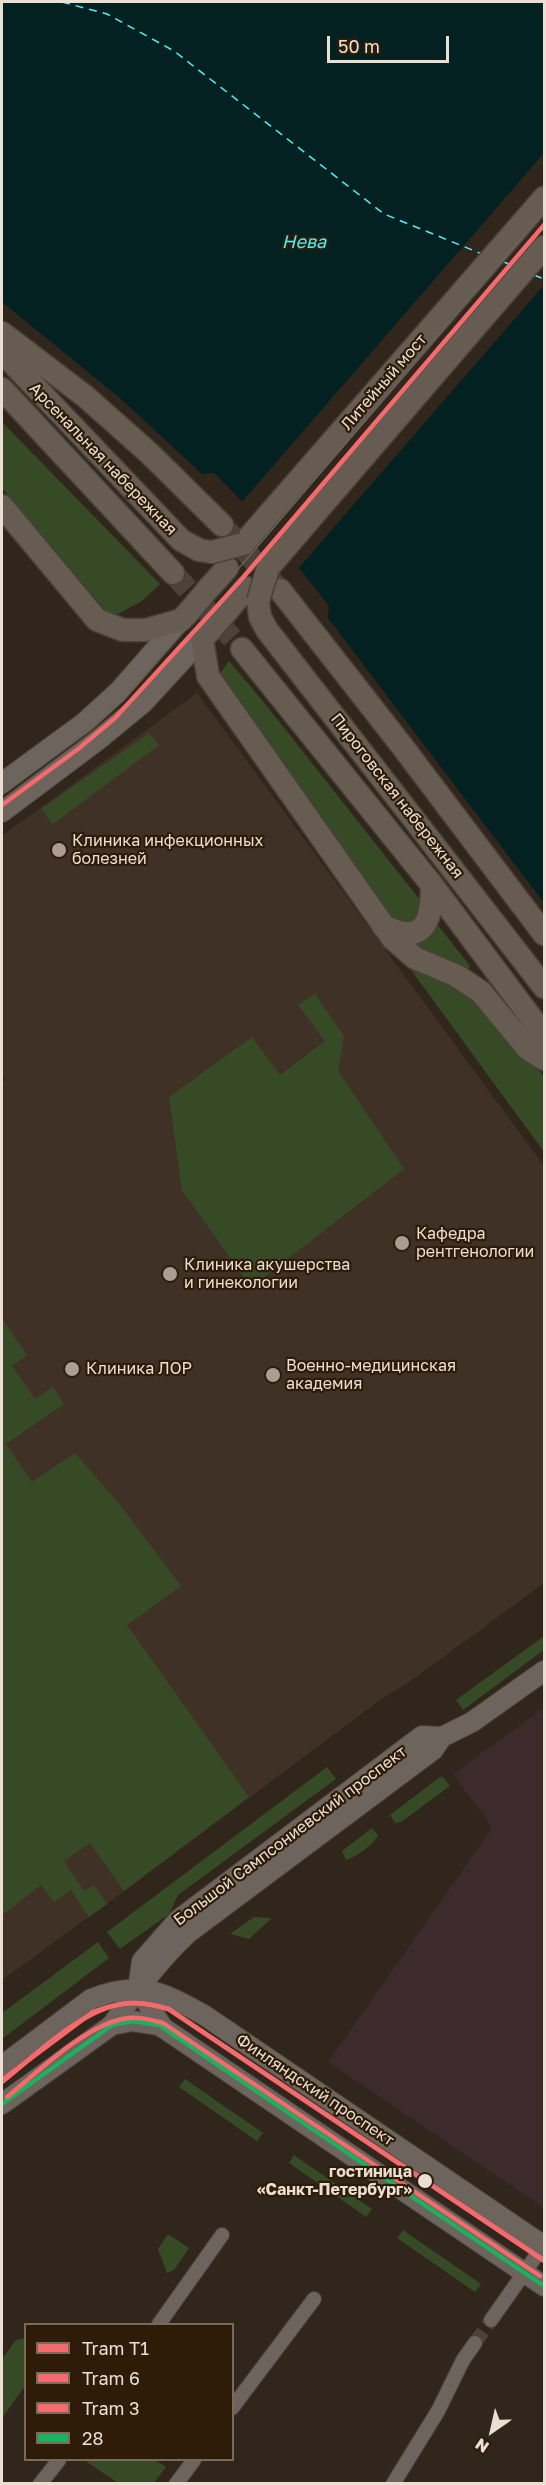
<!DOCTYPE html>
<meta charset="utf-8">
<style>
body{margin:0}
#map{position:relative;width:546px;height:2485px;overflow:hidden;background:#30261b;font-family:"Golos Text",sans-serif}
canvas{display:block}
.frame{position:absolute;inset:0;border:3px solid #ebdfd4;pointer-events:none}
.legend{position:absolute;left:24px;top:2323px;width:210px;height:138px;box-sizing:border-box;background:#2e1c09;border:2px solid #7a6a5a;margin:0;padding:8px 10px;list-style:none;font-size:18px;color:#ebdfd4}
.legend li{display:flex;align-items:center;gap:12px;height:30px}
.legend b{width:30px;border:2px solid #7a6a5a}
.north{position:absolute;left:462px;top:2401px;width:60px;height:60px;-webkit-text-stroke:4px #2e1c09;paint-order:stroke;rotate:214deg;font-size:16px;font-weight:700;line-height:24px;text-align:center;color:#ebdfd4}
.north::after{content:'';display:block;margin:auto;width:21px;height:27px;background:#ebdfd4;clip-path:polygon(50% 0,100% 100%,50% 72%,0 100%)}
.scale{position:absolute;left:327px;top:36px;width:122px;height:27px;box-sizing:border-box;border:3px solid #ebdfd4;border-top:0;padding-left:8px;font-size:18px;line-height:21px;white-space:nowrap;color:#ebdfd4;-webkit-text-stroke:4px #2e1c09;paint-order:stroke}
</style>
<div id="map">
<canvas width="546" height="2485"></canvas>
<div class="frame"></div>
<ul class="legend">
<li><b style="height:8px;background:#f56a6d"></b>Tram Т1</li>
<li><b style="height:8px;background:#f56a6d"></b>Tram 6</li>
<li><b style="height:8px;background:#f56a6d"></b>Tram 3</li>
<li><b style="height:8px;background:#1bb15f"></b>28</li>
</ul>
<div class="north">N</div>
<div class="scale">50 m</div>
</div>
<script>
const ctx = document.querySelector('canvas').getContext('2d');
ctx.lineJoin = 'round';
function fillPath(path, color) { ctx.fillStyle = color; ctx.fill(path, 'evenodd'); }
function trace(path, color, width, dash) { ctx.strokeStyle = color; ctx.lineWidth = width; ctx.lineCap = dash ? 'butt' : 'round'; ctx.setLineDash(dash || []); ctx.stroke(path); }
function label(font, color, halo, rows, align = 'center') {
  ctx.font = font + ' "Golos Text",sans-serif'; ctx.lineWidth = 4.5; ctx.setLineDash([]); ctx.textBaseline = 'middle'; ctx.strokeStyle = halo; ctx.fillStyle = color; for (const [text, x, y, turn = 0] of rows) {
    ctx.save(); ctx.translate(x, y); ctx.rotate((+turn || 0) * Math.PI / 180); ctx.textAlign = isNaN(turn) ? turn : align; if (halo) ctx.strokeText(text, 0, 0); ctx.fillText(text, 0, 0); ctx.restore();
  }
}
fillPath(new Path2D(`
 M 544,1708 L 544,2208 L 328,2062 L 490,1831 L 491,1825 L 453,1774 Z`), '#3d2a2d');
fillPath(new Path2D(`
 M 197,693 L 544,1166 L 544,1583 L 408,1683 L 383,1698 L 124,1891 L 2,1980 L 2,1083 L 6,1080 L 2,1073 L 2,836 Z`), '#403127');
fillPath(new Path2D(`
 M 2,422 L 160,584 L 142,601 L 114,616 L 106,611 L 2,488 Z
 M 229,661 L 266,705 L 420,900 L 422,908 L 416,923 L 393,923 L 219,675 Z
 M 149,733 L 159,745 L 53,824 L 41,809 Z
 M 437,924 L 470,966 L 468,971 L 465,972 L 409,942 Z
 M 406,963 L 435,972 L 497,1014 L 544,1077 L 544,1152 Z
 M 315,994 L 344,1036 L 338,1071 L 404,1169 L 251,1287 L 182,1190 L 169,1097 L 252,1037 L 280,1075 L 325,1041 L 298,1005 Z
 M 2,1319 L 27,1355 L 12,1366 L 35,1399 L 53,1387 L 64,1404 L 6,1444 L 32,1482 L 75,1453 L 121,1506 L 181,1586 L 127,1625 L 249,1797 L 124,1891 L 90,1843 L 64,1861 L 84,1891 L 94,1885 L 107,1904 L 89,1917 L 71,1890 L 54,1902 L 41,1885 L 2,1915 Z
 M 544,1636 L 544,1650 L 463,1710 L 456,1700 Z
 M 327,1767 L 336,1779 L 178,1895 L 169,1914 L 120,1949 L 107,1932 Z
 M 440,1777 L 443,1777 L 450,1786 L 401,1822 L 395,1823 L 390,1815 Z
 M 372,1828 L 378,1835 C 374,1845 356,1857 346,1860 L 342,1851 Z
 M 254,1917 L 272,1918 L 249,1939 L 230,1934 Z
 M 98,1942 L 109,1958 L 2,2039 L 2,2013 Z
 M 185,2079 L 263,2133 L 257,2141 L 179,2087 Z
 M 294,2155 L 372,2209 L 366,2217 L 289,2163 Z
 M 403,2230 L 481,2284 L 475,2292 L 397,2238 Z
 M 168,2234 L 189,2248 L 174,2270 L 167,2273 L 158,2249 Z
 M 25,2338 L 25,2386 L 2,2418 L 2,2359 L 16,2340 Z
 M 84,2460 L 155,2460 L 166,2467 L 154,2483 L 118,2483 Z`), '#374a26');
fillPath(new Path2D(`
 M 2,2 L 544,2 L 544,903 L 328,618 L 329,606 C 293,560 257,514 214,473 L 202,474 L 120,398 L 2,302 Z`), '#042122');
fillPath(new Path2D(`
 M 544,153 L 544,285 L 297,570 L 241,503 Z`), '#30261b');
trace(new Path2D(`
 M 62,2 L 107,14 L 174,51 L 384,214 L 482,254
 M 504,262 L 513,266
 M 534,275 L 544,279`), '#4af1fb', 1.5, [8, 6]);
trace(new Path2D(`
 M 475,2343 L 491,2320`), '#4c4237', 14, [14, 7]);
trace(new Path2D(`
 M 222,525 L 277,587
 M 173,573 L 242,649`), '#4c4237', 22, [22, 11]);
const street = new Path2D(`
 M 491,2320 L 543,2246
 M 159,2324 L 222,2235
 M 232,2408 L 314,2299
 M 40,2484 L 59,2460
 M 176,2484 L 194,2460
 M 393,2484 L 438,2411 L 463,2360 L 475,2343`);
const secondary = new Path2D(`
 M 2,783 L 85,722 L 118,692 L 181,620
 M 2,812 L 98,740 L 143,703 L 202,639
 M 138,1988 L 142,1961 L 178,1920 L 422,1736 L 442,1737 L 472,1722 L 544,1671
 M 138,1988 L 163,2028
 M 112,2025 C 135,1992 159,1960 188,1933 L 433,1750 L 442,1737
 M 2,2066 L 91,1999 C 139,1980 161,1991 204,2015 L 544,2246
 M 2,2104 L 112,2025 L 132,2021 L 159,2025 L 544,2286`);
const primary = new Path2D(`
 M 2,333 L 86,397 L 149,453 L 222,525
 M 2,352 L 181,540 L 199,550 L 212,552
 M 2,389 L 173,573
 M 2,506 L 97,620 L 123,630 L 146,630 L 181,620 L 187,614
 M 243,544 L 544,198
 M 268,568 L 544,247
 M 208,589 L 227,568
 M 280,590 L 402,746 L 544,934
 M 258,601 L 260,617 L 267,630 L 544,987
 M 228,610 L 246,588
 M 206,635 L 202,639 L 208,676 L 393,939 L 415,958 L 457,976 L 481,992 L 528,1049 L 544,1059
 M 242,649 L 432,885 L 544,1035
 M 383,926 C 424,946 432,922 432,885`);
trace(street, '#494139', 16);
trace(secondary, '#494139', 22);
trace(primary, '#494139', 25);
trace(street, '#6d655d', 14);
trace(secondary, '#6d655d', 20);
trace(primary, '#675c52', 22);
trace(new Path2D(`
 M 2,795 L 72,743 L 108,712 L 142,677 L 215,596 L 544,212`), '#686259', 1.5);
const primaryBridge = new Path2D(`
 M 212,552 L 243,544
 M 258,601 L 268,568
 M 187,614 L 208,589
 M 206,635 L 228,610`);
trace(primaryBridge, '#494139', 25, []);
trace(primaryBridge, '#675c52', 22);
trace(new Path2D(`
 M 2,2104 L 112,2025 L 132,2021 L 159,2025 L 544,2286`), '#1bb15f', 4.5);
trace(new Path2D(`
 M 2,805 L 78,749 L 115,718 L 240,581 L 544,225
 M 2,2080 L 93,2012 C 119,2001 142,2001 169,2009 L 544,2260`), '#f56a6d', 4.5);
trace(new Path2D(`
 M 7,2097 C 38,2072 82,2028 122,2019 C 136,2016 149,2019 163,2023 L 540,2276`), '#f56a6d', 4.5);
trace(new Path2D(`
 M 2,2082 C 35,2056 79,2011 122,2004 C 138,2001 153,2005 168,2009 L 544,2261`), '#f56a6d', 4.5);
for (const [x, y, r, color] of [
 [59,850,8,"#aa9e93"],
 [402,1243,8,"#aa9e93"],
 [170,1274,8,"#aa9e93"],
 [72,1369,8,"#aa9e93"],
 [273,1375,8,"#aa9e93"],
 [425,2181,8,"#ebdfd4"]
]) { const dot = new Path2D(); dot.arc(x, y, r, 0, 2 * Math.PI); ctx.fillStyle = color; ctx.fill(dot); trace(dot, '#2e1c09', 2); }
label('16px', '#ebdfd4', '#2e1c09', [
 ["Литейный мост",384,382,-49],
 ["Арсенальная набережная",103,459,46],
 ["Пироговская набережная",397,796,52],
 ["Большой Сампсониевский проспект",290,1836,-37],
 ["Финляндский проспект",315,2090,34]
]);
label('16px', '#ebdfd4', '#2e1c09', [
 ["Клиника инфекционных",72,841],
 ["болезней",72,859],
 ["Кафедра",416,1234],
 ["рентгенологии",416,1252],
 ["Клиника акушерства",184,1265],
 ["и гинекологии",184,1283],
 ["Военно-медицинская",286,1366],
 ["академия",286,1384],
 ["Клиника ЛОР",86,1369]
], 'left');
label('bold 16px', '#ebdfd4', '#2e1c09', [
 ["гостиница",412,2172],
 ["«Санкт-Петербург»",412,2190]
], 'right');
label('italic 18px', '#4af1fb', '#2e1c09', [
 ["Нева",304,242]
]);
</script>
